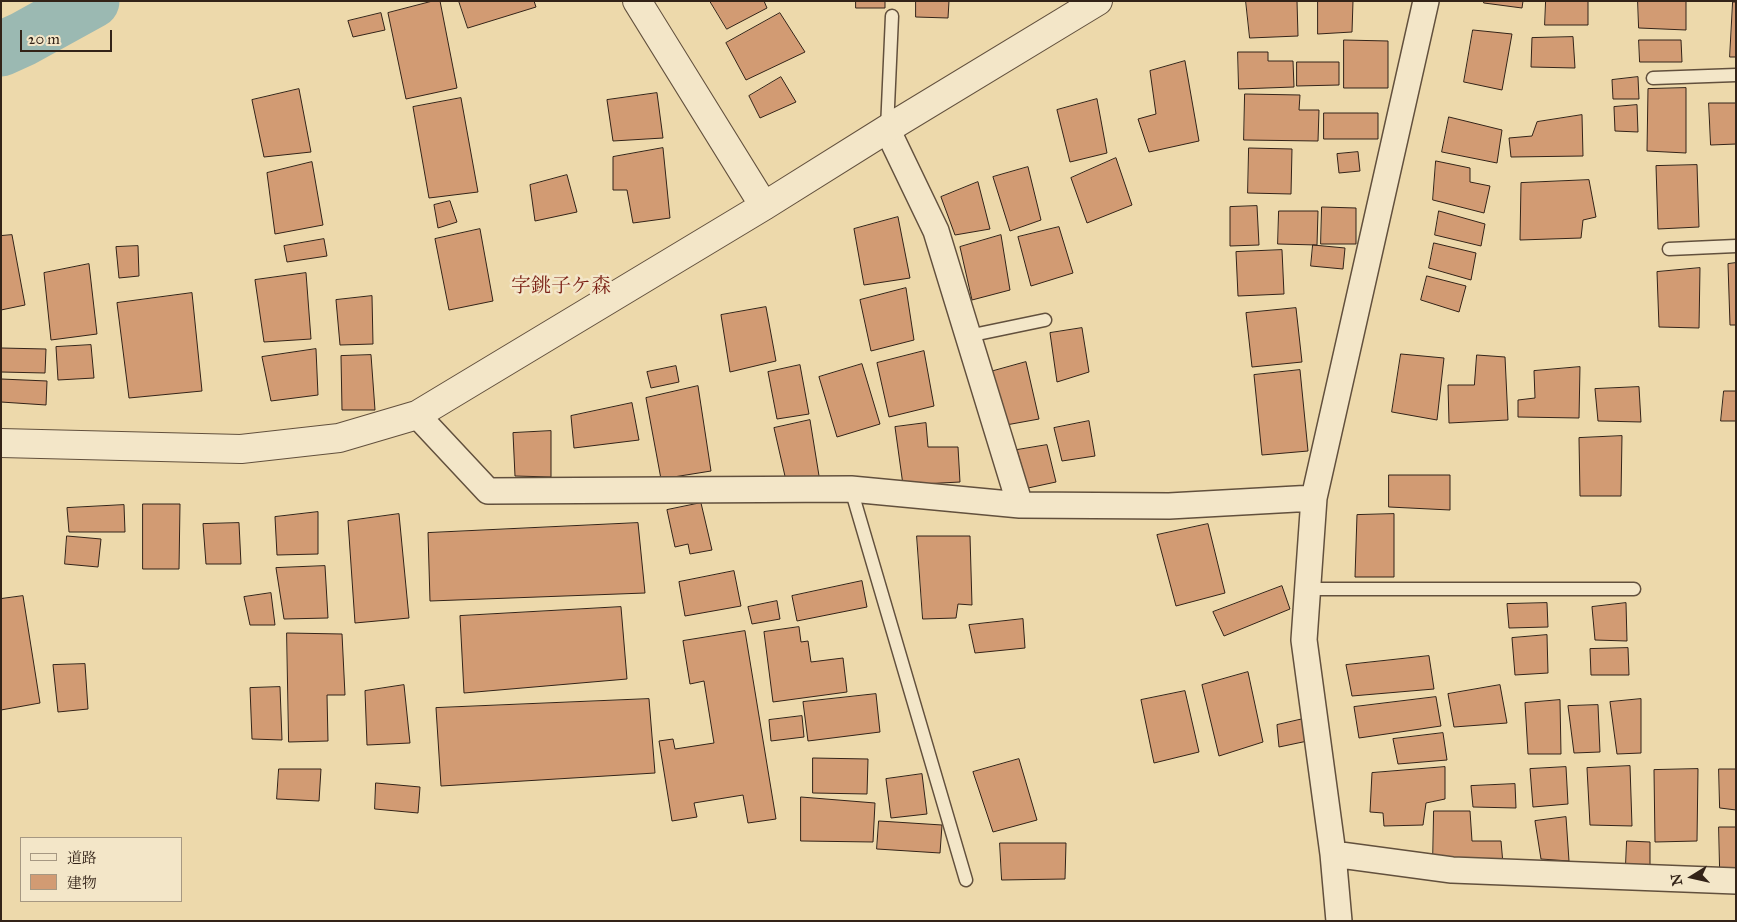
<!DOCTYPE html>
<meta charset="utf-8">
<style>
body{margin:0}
#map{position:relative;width:1737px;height:922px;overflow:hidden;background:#edd9ab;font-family:"IM FELL Great Primer","Noto Serif JP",serif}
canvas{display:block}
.frame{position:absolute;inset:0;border:2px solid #332318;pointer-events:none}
.legend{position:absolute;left:20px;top:837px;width:162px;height:65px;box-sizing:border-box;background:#f3e6c8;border:1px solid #a69882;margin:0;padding:6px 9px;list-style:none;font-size:15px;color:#332318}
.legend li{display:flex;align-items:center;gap:10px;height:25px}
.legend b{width:25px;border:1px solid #a69882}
.north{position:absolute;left:1667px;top:852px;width:50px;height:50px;-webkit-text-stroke:4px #f3e6c8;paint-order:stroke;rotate:260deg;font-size:14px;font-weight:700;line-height:20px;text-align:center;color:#332318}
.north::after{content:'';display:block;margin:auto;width:18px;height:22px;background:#332318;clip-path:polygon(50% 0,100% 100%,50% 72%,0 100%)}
.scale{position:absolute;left:20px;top:30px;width:92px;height:22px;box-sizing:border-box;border:2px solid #332318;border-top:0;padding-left:6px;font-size:15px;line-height:18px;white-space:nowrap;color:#332318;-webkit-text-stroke:4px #f3e6c8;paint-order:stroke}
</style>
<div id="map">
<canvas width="1737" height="922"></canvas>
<div class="frame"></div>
<ul class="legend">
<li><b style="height:6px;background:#f3e6c8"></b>道路</li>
<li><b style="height:14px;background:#d29b73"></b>建物</li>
</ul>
<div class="north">N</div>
<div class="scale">20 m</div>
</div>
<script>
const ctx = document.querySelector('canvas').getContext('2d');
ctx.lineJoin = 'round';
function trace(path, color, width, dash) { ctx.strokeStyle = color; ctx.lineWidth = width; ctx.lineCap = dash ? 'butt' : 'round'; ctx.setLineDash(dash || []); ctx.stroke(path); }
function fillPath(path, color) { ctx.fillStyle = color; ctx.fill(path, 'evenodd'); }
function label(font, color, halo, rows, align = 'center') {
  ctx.font = font + ' "IM FELL Great Primer","Noto Serif JP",serif'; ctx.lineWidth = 5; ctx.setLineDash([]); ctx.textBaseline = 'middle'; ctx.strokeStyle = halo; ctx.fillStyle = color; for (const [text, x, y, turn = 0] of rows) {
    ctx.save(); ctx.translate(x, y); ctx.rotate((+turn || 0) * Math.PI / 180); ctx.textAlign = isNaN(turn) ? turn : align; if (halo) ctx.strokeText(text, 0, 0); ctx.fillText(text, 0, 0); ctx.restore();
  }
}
trace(new Path2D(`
 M 1,49 L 23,39 L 92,1`), '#9bb9b2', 55);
const building = new Path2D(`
 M 433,1 L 440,1 L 457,88 L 406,99 L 388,13 Z
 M 459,1 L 534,1 L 536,7 L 468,28 Z
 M 710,1 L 764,1 L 767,8 L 727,29 Z
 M 856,1 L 885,1 L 885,8 L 856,8 Z
 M 916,1 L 949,1 L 948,18 L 916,17 Z
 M 1246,1 L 1297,1 L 1298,36 L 1250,38 Z
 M 1318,1 L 1353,1 L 1352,32 L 1318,34 Z
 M 1484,1 L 1523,1 L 1522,8 L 1484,3 Z
 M 1546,1 L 1588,1 L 1588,25 L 1545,25 Z
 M 1638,1 L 1686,1 L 1686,30 L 1639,28 Z
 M 1733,2 L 1736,2 L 1736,57 L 1730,57 Z
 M 381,13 L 385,30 L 353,37 L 348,21 Z
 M 780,13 L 805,52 L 746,80 L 726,43 Z
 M 1473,30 L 1512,34 L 1502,90 L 1464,82 Z
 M 1573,37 L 1575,68 L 1531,67 L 1532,38 Z
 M 1344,40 L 1388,41 L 1388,88 L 1344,88 Z
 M 1639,40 L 1681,40 L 1682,62 L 1640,62 Z
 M 1238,52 L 1268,52 L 1268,61 L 1293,61 L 1294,87 L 1239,89 Z
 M 1185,61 L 1199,141 L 1149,152 L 1138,119 L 1156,114 L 1150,71 Z
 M 1297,62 L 1339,62 L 1339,85 L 1297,86 Z
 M 781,77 L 796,102 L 760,118 L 749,96 Z
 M 1638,77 L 1639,99 L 1613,99 L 1612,80 Z
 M 1686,88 L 1686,153 L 1647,151 L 1648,89 Z
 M 299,89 L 311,152 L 264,157 L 252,100 Z
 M 657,93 L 663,138 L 613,141 L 607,100 Z
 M 1245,94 L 1300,95 L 1299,110 L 1319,110 L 1318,141 L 1244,140 Z
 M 461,98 L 478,192 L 429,198 L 413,107 Z
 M 1097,99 L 1107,153 L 1070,162 L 1057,110 Z
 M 1709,103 L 1736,103 L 1736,144 L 1711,145 Z
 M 1637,105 L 1638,132 L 1615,131 L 1614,107 Z
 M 1324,113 L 1378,113 L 1378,139 L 1324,139 Z
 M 1582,115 L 1583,156 L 1511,157 L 1509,138 L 1532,136 L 1537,122 Z
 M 1449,117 L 1502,130 L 1497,163 L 1442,152 Z
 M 663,148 L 670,218 L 633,223 L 627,190 L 613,190 L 613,157 Z
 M 1249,148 L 1292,149 L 1291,194 L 1248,193 Z
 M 1358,152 L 1360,171 L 1339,173 L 1337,154 Z
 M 1116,158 L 1132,205 L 1087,223 L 1071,178 Z
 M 1436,161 L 1470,168 L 1470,182 L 1490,186 L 1484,213 L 1433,200 Z
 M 312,162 L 323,225 L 275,234 L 267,173 Z
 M 1697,165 L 1699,227 L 1658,229 L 1656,166 Z
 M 1028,167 L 1041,220 L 1010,231 L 993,177 Z
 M 567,175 L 577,212 L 535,221 L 530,185 Z
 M 1589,180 L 1596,217 L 1583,220 L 1581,238 L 1520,240 L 1521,183 Z
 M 978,182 L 990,229 L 955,235 L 941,197 Z
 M 450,201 L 457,222 L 438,228 L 434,205 Z
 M 1257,206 L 1259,245 L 1230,246 L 1230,207 Z
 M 1322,207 L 1356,208 L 1356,244 L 1321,244 Z
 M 1279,211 L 1318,211 L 1317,245 L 1278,244 Z
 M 1439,211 L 1485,224 L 1481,246 L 1435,235 Z
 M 898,217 L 910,278 L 864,285 L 854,229 Z
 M 1059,227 L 1073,273 L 1031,286 L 1018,237 Z
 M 480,229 L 493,301 L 449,310 L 435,239 Z
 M 12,235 L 25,305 L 1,310 L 1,236 Z
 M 1001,235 L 1010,290 L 972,300 L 960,247 Z
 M 324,239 L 327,256 L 287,262 L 284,246 Z
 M 1434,243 L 1476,253 L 1471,280 L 1429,268 Z
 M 1313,245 L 1345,248 L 1343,269 L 1311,266 Z
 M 138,246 L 139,276 L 119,278 L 116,247 Z
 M 1282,250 L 1284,294 L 1238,296 L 1236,252 Z
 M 1736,263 L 1736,325 L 1730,325 L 1728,264 Z
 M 89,264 L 97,334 L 51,340 L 44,273 Z
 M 1700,268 L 1699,328 L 1659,327 L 1657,272 Z
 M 306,273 L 311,339 L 264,342 L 255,280 Z
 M 1427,276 L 1466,286 L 1459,312 L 1421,300 Z
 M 906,288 L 914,340 L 871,351 L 860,300 Z
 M 192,293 L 202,391 L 129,398 L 117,303 Z
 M 372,296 L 373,344 L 340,345 L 336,300 Z
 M 766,307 L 776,361 L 730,372 L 721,315 Z
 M 1296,308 L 1302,362 L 1252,367 L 1246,313 Z
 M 1082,328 L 1089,372 L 1057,382 L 1050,333 Z
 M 91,345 L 94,378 L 58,380 L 56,347 Z
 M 1,348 L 46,349 L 45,373 L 1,372 Z
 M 316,349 L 318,395 L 271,401 L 262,357 Z
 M 924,351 L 934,406 L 889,417 L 877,363 Z
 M 1401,354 L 1444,358 L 1437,420 L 1392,412 Z
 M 371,355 L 375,410 L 342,410 L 341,356 Z
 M 1477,355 L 1505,357 L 1508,420 L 1449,423 L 1448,385 L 1474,385 Z
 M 1026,362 L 1039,419 L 1006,425 L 990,372 Z
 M 862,364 L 880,424 L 837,437 L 819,377 Z
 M 800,365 L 809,414 L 777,419 L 768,372 Z
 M 676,366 L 679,382 L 651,388 L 647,372 Z
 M 1580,367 L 1579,418 L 1518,417 L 1518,400 L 1535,398 L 1534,371 Z
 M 1300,370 L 1308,451 L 1262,455 L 1254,375 Z
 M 1,379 L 47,381 L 46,405 L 1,402 Z
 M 698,386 L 711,471 L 661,479 L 646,398 Z
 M 1639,387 L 1641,422 L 1598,421 L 1595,389 Z
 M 1724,391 L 1736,391 L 1736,421 L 1721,421 Z
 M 632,403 L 639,440 L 574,448 L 571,416 Z
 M 810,420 L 820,482 L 787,485 L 774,428 Z
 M 1089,421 L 1095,456 L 1062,461 L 1054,428 Z
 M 926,423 L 928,447 L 958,447 L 960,482 L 903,485 L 895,427 Z
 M 551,431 L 551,477 L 515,476 L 513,433 Z
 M 1622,436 L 1621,496 L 1580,496 L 1579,438 Z
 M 1047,445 L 1056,482 L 1028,488 L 1017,450 Z
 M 1389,475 L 1450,475 L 1450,510 L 1389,507 Z
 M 701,503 L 712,550 L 690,554 L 688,544 L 675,547 L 667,510 Z
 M 143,504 L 180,504 L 179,569 L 143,569 Z
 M 124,505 L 125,532 L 69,532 L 67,508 Z
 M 318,512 L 318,554 L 277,555 L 275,517 Z
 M 399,514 L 409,618 L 355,623 L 348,521 Z
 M 1394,514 L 1394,577 L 1355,577 L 1357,515 Z
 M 239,523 L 241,564 L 206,564 L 203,524 Z
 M 638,523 L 645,593 L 430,601 L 428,533 Z
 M 1208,524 L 1225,593 L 1176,606 L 1157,535 Z
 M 67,536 L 101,539 L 98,567 L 65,564 Z
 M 917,536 L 970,536 L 972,605 L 958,604 L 956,618 L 923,619 Z
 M 325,566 L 328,618 L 284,619 L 276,568 Z
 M 734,571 L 741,606 L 685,616 L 679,582 Z
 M 862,581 L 867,607 L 797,621 L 792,596 Z
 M 1282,586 L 1290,609 L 1224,636 L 1213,612 Z
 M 271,593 L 275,625 L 250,625 L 244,597 Z
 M 23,596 L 40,703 L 1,710 L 1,599 Z
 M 777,601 L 780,619 L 752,624 L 748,607 Z
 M 1547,603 L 1548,627 L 1509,628 L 1507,604 Z
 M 1626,603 L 1627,641 L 1595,640 L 1592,607 Z
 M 621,607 L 627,679 L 464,693 L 460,616 Z
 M 1023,619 L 1025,648 L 975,653 L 969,625 Z
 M 799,627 L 801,642 L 808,641 L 811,662 L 843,658 L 847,692 L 773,702 L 764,632 Z
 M 745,631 L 776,819 L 748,823 L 743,795 L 694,803 L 697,817 L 672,821 L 659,741 L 673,739 L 675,749 L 714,743 L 704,681 L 690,684 L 683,641 Z
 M 287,633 L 342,634 L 345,695 L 327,695 L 328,741 L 289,742 Z
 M 1547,635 L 1548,673 L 1515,675 L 1512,638 Z
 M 1628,648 L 1629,675 L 1591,675 L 1590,649 Z
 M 1429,656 L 1434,689 L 1352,696 L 1346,665 Z
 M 85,664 L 88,709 L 58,712 L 53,665 Z
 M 1248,672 L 1263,742 L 1219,756 L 1202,685 Z
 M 404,685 L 410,743 L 367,745 L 365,691 Z
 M 1500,685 L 1507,723 L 1454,727 L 1448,694 Z
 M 280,687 L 282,740 L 252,739 L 250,688 Z
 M 1185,691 L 1199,752 L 1154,763 L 1141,700 Z
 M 876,694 L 880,732 L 808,741 L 803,702 Z
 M 1436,697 L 1441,726 L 1359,738 L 1354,707 Z
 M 649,699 L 655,773 L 441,786 L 436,708 Z
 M 1641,699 L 1641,753 L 1617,754 L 1610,702 Z
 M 1560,700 L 1561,754 L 1528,754 L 1525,703 Z
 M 1598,705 L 1600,752 L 1574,753 L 1568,706 Z
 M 802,716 L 804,737 L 771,741 L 769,720 Z
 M 1312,717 L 1317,739 L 1279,747 L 1277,725 Z
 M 1443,733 L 1447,760 L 1398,764 L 1393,739 Z
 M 813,758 L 868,759 L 867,794 L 813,793 Z
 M 1019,759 L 1037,820 L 993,832 L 973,772 Z
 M 1630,766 L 1632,826 L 1590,825 L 1587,768 Z
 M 1445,767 L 1445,799 L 1426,803 L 1423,825 L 1384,826 L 1383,813 L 1370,812 L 1372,773 Z
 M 1566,767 L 1568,804 L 1533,807 L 1530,769 Z
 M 279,769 L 321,769 L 319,801 L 277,799 Z
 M 1698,769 L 1697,841 L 1655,842 L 1654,770 Z
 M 1719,769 L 1736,769 L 1736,810 L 1720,808 Z
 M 922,774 L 927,814 L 891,818 L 886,779 Z
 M 376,783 L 420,787 L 418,813 L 375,809 Z
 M 1515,784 L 1516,808 L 1473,807 L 1471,786 Z
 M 801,797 L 875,803 L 873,842 L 801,841 Z
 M 1434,811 L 1470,811 L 1472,841 L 1501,841 L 1503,864 L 1433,863 Z
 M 1566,817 L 1569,861 L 1541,859 L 1535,821 Z
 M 879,821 L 942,825 L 940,853 L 877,849 Z
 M 1719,827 L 1736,827 L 1736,870 L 1720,869 Z
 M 1627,841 L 1650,842 L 1650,865 L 1626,864 Z
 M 1000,843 L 1066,843 L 1065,879 L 1002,880 Z`);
fillPath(building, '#d29b73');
trace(building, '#332318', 1);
const service = new Path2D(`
 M 1653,78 L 1736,75
 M 887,129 L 892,16
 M 1669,249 L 1736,246
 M 968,336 L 1045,320
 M 851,489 L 966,880
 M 1307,589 L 1634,589`);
const minor = new Path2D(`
 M 887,129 L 936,231 L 1020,505
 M 417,415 L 488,491 L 851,489 L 1020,505 L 1169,506 L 1314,498
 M 1333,854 L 1452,870 L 1736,881
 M 1339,921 L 1333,854 L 1304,640 L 1314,498 L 1426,1`);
const tertiary = new Path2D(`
 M 637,1 L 764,206
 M 1,443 L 241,449 L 339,438 L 417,415 L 764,206 L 887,129 L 1098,1`);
trace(service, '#62503d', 15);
trace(minor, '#62503d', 28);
trace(tertiary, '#62503d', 30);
trace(service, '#f3e6c8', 12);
trace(minor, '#f3e6c8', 25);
trace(tertiary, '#f3e6c8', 28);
label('20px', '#7a1f14', '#f3e6c8', [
 ["字銚子ケ森",561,287]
]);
</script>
